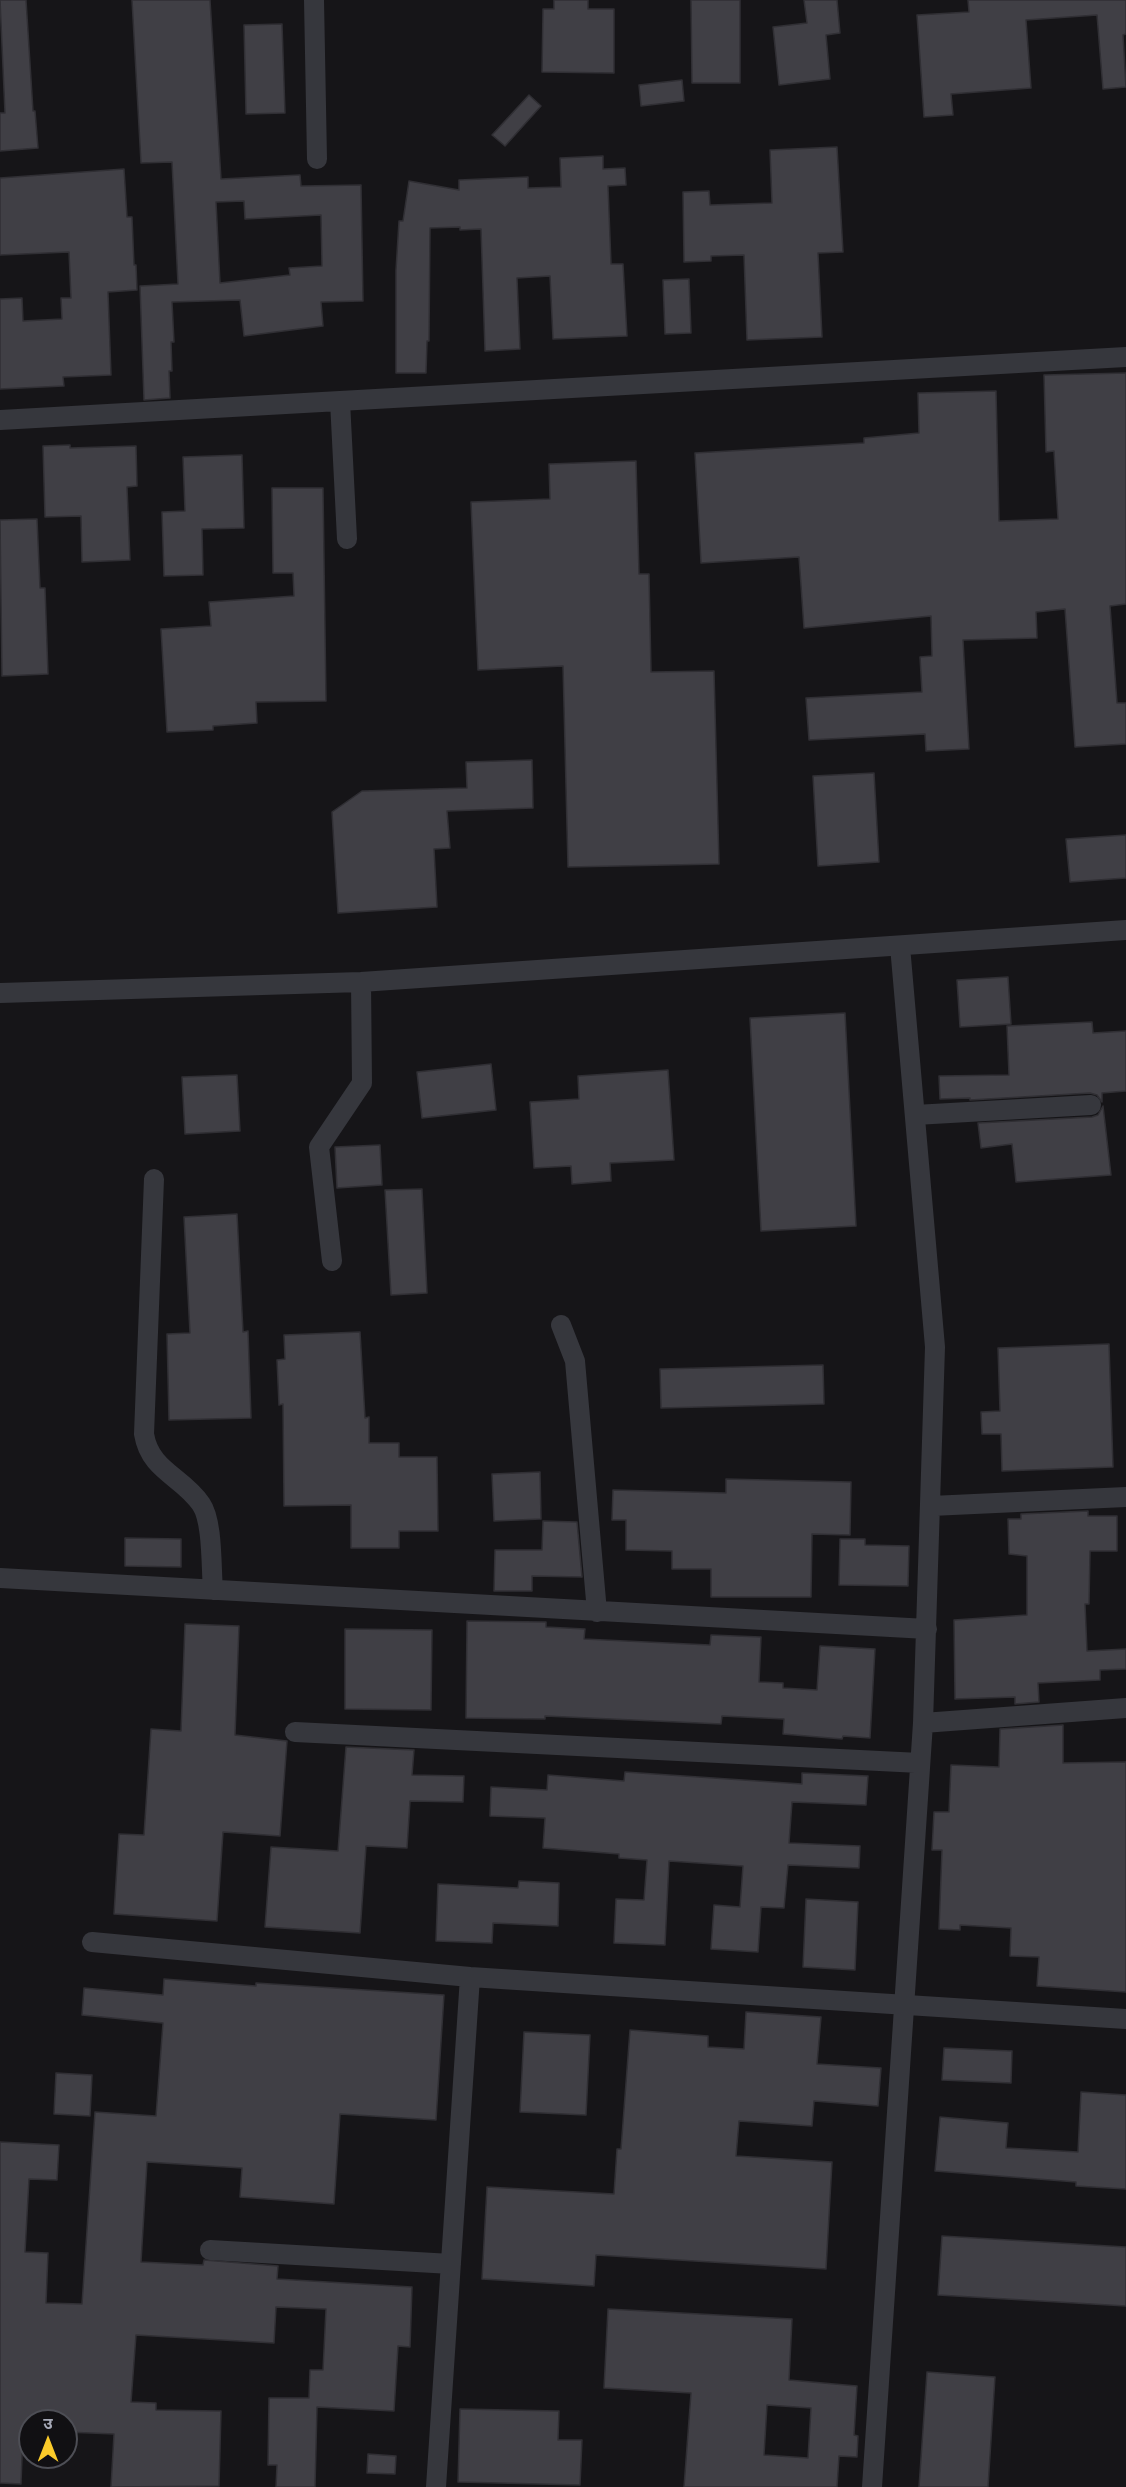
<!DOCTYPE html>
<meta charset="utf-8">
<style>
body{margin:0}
#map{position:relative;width:1126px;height:2487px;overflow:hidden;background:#161518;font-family:"Titillium Web","Noto Sans Devanagari",sans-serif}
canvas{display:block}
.north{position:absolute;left:18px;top:2409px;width:60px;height:60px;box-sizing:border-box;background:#111013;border:2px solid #4d4e55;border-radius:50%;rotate:0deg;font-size:16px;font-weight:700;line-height:24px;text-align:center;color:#a7aab8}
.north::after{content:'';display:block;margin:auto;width:21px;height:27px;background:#fbcb2a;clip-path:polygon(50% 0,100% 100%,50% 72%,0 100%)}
</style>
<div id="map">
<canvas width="1126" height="2487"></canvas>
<div class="north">उ</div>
</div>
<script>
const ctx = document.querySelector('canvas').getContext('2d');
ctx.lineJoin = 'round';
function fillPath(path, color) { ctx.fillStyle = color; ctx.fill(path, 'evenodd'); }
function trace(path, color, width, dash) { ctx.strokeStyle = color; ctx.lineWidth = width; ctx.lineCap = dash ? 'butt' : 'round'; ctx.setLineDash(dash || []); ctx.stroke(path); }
const building = new Path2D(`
 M 0,0 L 26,0 L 33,111 L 35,111 L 38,148 L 0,151 L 0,113 L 5,113 Z
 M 132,0 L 210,0 L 221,179 L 300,175 L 301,186 L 361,185 L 363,301 L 321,302 L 323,326 L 244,336 L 240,300 L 172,302 L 174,342 L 171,342 L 172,371 L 169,371 L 170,398 L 144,400 L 140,286 L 178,284 L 172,162 L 141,163 ZM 244,201 L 245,219 L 321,215 L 322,266 L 289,268 L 290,275 L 220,283 L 216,202 Z
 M 554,0 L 588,0 L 588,9 L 614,9 L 614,73 L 542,72 L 543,9 L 554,9 Z
 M 691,0 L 740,0 L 740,83 L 692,83 Z
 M 804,0 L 837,0 L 840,33 L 826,35 L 830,79 L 779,85 L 773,27 L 807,23 Z
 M 968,0 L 1126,0 L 1126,34 L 1123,35 L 1126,87 L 1103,89 L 1097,15 L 1026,20 L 1031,88 L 951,94 L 953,115 L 924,117 L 917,15 L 969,12 Z
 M 282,24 L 285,113 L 246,114 L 244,25 Z
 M 682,80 L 684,101 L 641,106 L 639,85 Z
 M 529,95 L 541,106 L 505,146 L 492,135 Z
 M 837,147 L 843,252 L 818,253 L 822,337 L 747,340 L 744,255 L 711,256 L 711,261 L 684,262 L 683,192 L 709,191 L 710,205 L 772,203 L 770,150 Z
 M 603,156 L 603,169 L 625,168 L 626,185 L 608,186 L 611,264 L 623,264 L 627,336 L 553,339 L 550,276 L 517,278 L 520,349 L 485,351 L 481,229 L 460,230 L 460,227 L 430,228 L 429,341 L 427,341 L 426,373 L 396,373 L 396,270 L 399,221 L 403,221 L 409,181 L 459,190 L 459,180 L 528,177 L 528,188 L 561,187 L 560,158 Z
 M 124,169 L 127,217 L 132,217 L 134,265 L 136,265 L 137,290 L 108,292 L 111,375 L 63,377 L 64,386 L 0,389 L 0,299 L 22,298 L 23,321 L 62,319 L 61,298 L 71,298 L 69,252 L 0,255 L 0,178 Z
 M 689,279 L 691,333 L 665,334 L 663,280 Z
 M 1126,373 L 1126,604 L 1110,606 L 1117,703 L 1126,703 L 1126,744 L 1075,747 L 1065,609 L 1036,612 L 1037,638 L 963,640 L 969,749 L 926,751 L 925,734 L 809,740 L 806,698 L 922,692 L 920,657 L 932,656 L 931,616 L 804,628 L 799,557 L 701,563 L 695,453 L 864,443 L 864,438 L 919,433 L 918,393 L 996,391 L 999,521 L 1058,519 L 1054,451 L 1046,452 L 1044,375 Z
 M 70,445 L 70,448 L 136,446 L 137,486 L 127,487 L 130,560 L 82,562 L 81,516 L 45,517 L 43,446 Z
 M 242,455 L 244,528 L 202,529 L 203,575 L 164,576 L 162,512 L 185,511 L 183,457 Z
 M 636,461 L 639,574 L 649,574 L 651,672 L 714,671 L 719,864 L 568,867 L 563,666 L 478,670 L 471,502 L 550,499 L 549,464 Z
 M 272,488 L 323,488 L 326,701 L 256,702 L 257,723 L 213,726 L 213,730 L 167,732 L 161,629 L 211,626 L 209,602 L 294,596 L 293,573 L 273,573 Z
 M 37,519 L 40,588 L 45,588 L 48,674 L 2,676 L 0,520 Z
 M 532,760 L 533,808 L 447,811 L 450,848 L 434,849 L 437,907 L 338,913 L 332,812 L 362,791 L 467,788 L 466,762 Z
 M 874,773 L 879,862 L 818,866 L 813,776 Z
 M 1126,835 L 1126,878 L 1070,882 L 1066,839 Z
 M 1008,977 L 1011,1024 L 960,1027 L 957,980 Z
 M 845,1013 L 856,1226 L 761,1231 L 750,1018 Z
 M 1092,1022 L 1093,1033 L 1126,1031 L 1126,1091 L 1102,1093 L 1102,1102 L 1097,1095 L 1090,1093 L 970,1100 L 970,1098 L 940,1099 L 939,1076 L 1009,1075 L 1007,1026 Z
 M 491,1064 L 496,1110 L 422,1118 L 417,1072 Z
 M 668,1070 L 674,1160 L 610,1163 L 611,1181 L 572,1184 L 571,1166 L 534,1168 L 530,1102 L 579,1099 L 578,1076 Z
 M 237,1075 L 240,1131 L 185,1134 L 182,1077 Z
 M 1103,1106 L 1111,1175 L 1016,1182 L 1012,1144 L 981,1148 L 978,1123 L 1092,1117 L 1098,1115 Z
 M 380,1145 L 382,1185 L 337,1188 L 335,1147 Z
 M 422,1189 L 427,1293 L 391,1295 L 385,1190 Z
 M 237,1214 L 243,1332 L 248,1331 L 251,1418 L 169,1420 L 167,1334 L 190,1333 L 184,1217 Z
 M 360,1332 L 365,1418 L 369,1417 L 369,1443 L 399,1443 L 399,1457 L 437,1457 L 438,1531 L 399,1531 L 399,1548 L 351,1548 L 351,1505 L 284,1506 L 283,1404 L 279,1405 L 277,1360 L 285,1359 L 284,1335 Z
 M 1109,1344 L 1113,1467 L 1002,1471 L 1001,1434 L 982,1434 L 981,1412 L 1000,1411 L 998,1348 Z
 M 823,1365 L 824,1404 L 661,1408 L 660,1369 Z
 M 540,1472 L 541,1519 L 494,1521 L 492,1474 Z
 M 726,1479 L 851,1482 L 850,1535 L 812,1534 L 811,1597 L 711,1597 L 711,1569 L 672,1569 L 672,1551 L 626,1550 L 626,1520 L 612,1520 L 613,1490 L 726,1493 Z
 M 1088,1511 L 1088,1516 L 1117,1516 L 1117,1551 L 1090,1551 L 1089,1604 L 1085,1604 L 1087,1651 L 1126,1649 L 1126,1669 L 1100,1670 L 1100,1680 L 1038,1683 L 1039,1702 L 1015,1704 L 1015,1697 L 955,1699 L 954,1620 L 1027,1615 L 1027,1556 L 1009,1554 L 1008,1519 L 1021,1519 L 1021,1514 Z
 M 543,1521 L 577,1522 L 582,1577 L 532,1576 L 532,1591 L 494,1591 L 495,1550 L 542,1550 Z
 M 125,1538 L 181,1539 L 181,1567 L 125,1566 Z
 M 840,1539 L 865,1539 L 865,1545 L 909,1546 L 908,1586 L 839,1585 Z
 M 467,1621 L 546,1622 L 546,1627 L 585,1629 L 584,1639 L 710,1645 L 711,1635 L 761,1637 L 759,1682 L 783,1683 L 783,1688 L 817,1690 L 820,1646 L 875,1649 L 870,1738 L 843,1736 L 842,1739 L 783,1734 L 784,1719 L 722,1716 L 721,1724 L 545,1716 L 545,1719 L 466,1718 Z
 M 185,1624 L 239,1626 L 235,1735 L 287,1741 L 280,1836 L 223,1832 L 217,1921 L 114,1914 L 119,1834 L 144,1835 L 151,1729 L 181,1731 Z
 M 345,1629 L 432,1630 L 431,1710 L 345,1709 Z
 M 1063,1725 L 1063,1763 L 1126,1762 L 1126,1992 L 1037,1986 L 1039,1957 L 1010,1956 L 1011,1928 L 960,1925 L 960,1930 L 939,1929 L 942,1850 L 932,1850 L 934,1812 L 949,1812 L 951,1765 L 999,1767 L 1000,1729 Z
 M 346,1747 L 414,1750 L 412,1775 L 464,1776 L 463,1802 L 410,1801 L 407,1848 L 366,1846 L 360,1933 L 265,1927 L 271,1847 L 338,1851 Z
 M 625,1772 L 802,1784 L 802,1773 L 868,1776 L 866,1805 L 792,1802 L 789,1843 L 860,1846 L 859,1868 L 788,1865 L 784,1908 L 761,1907 L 758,1952 L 711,1949 L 714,1905 L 740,1907 L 743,1866 L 669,1861 L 665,1945 L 614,1943 L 616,1899 L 644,1900 L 647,1860 L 619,1858 L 619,1854 L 543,1848 L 545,1818 L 490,1816 L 491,1787 L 547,1790 L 548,1775 L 624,1781 Z
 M 519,1881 L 559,1883 L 558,1926 L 493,1923 L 492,1943 L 436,1941 L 438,1884 L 518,1888 Z
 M 806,1899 L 858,1902 L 855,1970 L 803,1967 Z
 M 164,1979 L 256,1986 L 256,1983 L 444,1995 L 436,2120 L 340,2114 L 334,2204 L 240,2197 L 242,2168 L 147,2162 L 141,2262 L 203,2265 L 204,2260 L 278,2266 L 277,2279 L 412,2287 L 410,2347 L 398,2346 L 394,2411 L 317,2407 L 315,2487 L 276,2487 L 277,2465 L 268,2465 L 269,2398 L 309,2398 L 310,2370 L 323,2370 L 326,2309 L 276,2307 L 274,2343 L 136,2335 L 131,2402 L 156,2403 L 156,2410 L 221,2411 L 219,2486 L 111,2487 L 114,2434 L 66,2432 L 66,2421 L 30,2421 L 30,2430 L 23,2430 L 21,2484 L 0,2483 L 0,2142 L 59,2145 L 57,2180 L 29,2179 L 25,2252 L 48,2253 L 46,2303 L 82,2304 L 95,2112 L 156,2116 L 163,2023 L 82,2015 L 84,1988 L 163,1995 Z
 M 746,2012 L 821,2017 L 817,2064 L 881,2068 L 878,2106 L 814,2101 L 812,2126 L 739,2121 L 736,2156 L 832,2162 L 826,2269 L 596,2255 L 594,2286 L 482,2279 L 487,2187 L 614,2194 L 617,2149 L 621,2149 L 630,2030 L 708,2036 L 708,2047 L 744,2049 Z
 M 524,2032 L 590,2035 L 586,2115 L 520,2112 Z
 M 944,2048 L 1012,2051 L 1011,2083 L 942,2080 Z
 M 56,2073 L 92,2075 L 90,2116 L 54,2114 Z
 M 1081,2092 L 1126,2095 L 1126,2189 L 1076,2186 L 1076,2182 L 935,2171 L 940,2117 L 1008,2123 L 1006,2148 L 1078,2152 Z
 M 942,2236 L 1126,2247 L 1126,2306 L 938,2295 Z
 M 608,2309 L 792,2319 L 789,2380 L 857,2386 L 854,2435 L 858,2436 L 857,2457 L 839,2456 L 837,2487 L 684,2487 L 691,2393 L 604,2388 ZM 767,2405 L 811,2408 L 808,2458 L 764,2455 Z
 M 927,2372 L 995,2377 L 988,2487 L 919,2487 Z
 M 460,2409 L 559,2411 L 558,2440 L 582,2440 L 580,2485 L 458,2482 Z
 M 368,2454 L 396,2456 L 395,2474 L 367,2473 Z`);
fillPath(building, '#403f45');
trace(building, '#302f34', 1.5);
trace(new Path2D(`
 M 314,0 L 317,159
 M 340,401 L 347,539
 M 0,420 L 1126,357
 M 0,993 L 361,982 L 1126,930
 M 915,1115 L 1091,1105
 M 154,1179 L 144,1434 C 150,1471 182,1476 201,1504 C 213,1521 211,1568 213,1590
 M 332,1261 L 319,1147 L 362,1083 L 361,982
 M 561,1325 L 575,1361 L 597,1612
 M 931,1506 L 1126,1497
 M 0,1578 L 927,1629
 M 923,1723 L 1126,1708
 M 295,1732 L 920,1763
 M 92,1942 L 470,1977 L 1126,2019
 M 210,2250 L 451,2264
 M 436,2487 L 470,1977
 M 872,2487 L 923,1723 L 935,1347 L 900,946`), '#36373d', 20);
</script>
